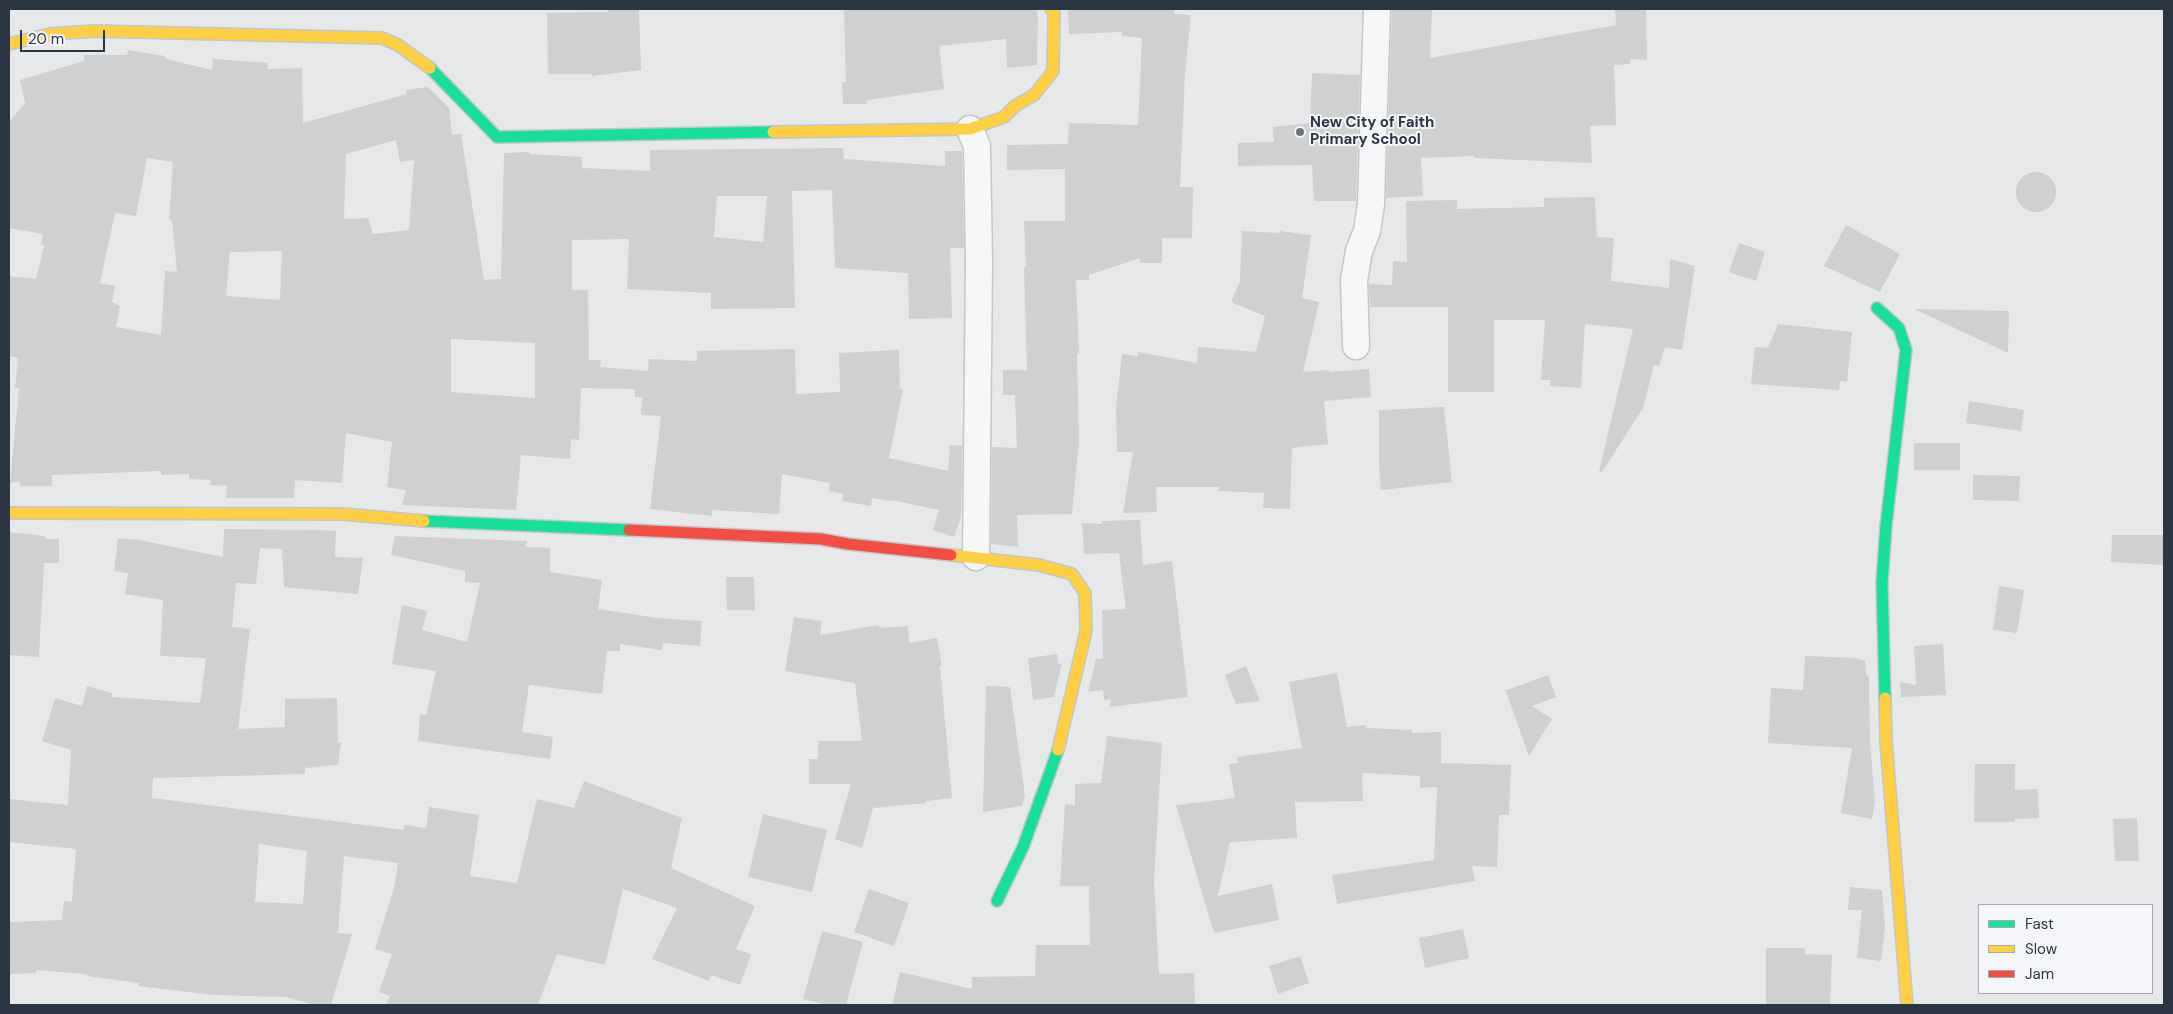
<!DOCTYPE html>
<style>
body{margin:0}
#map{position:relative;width:2173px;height:1014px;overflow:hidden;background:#e6e8ea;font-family:"DM Sans",sans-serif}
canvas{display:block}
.frame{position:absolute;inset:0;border:10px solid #2c3544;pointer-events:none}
.legend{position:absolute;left:1978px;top:904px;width:175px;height:90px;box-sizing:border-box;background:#f4f6f9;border:1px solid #a4a9b1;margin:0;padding:6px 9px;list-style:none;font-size:15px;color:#2c3544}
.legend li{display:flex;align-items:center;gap:10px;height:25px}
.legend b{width:25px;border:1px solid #a4a9b1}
.scale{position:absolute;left:20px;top:30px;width:85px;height:22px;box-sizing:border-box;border:2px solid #2c3544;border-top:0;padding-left:6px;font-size:15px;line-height:18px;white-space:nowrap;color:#2c3544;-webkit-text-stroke:4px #f4f6f9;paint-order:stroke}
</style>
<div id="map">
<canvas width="2173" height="1014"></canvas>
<div class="frame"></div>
<ul class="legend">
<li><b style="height:6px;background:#16e098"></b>Fast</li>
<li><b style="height:6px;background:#ffcf43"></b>Slow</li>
<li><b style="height:6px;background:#f24e42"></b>Jam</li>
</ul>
<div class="scale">20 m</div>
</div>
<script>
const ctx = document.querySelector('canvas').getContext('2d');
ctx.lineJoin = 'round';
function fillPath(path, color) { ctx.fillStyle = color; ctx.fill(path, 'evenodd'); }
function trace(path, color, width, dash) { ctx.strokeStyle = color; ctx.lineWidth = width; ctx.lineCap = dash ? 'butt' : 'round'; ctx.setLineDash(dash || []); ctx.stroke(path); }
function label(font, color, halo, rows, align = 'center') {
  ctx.font = font + ' "DM Sans",sans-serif'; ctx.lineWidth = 4; ctx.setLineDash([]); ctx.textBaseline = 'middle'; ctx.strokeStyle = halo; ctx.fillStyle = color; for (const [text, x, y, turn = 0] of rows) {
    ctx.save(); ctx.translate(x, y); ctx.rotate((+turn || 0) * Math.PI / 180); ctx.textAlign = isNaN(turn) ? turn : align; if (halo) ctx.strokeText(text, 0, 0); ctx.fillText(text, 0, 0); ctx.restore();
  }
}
fillPath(new Path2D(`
 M 607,9 L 639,9 L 641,70 L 592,76 L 592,74 L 548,74 L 547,13 L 608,12 Z
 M 867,9 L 1036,9 L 1038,18 L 1037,65 L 1007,68 L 1006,39 L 939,46 L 944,89 L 867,100 L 867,104 L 843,104 L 842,82 L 846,82 L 844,10 Z
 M 1068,9 L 1175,9 L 1174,14 L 1191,15 L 1185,74 L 1180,187 L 1193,187 L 1192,238 L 1162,238 L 1162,263 L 1140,263 L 1140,258 L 1089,275 L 1089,280 L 1076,280 L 1079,353 L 1077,353 L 1079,440 L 1072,514 L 1017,515 L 1018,547 L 991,544 L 992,447 L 1017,448 L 1015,395 L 1003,395 L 1003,370 L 1027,370 L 1024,267 L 1026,267 L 1024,221 L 1065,221 L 1065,169 L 1007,170 L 1007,145 L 1068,144 L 1069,123 L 1138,125 L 1142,38 L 1122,36 L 1122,32 L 1069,34 Z
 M 1392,9 L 1432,9 L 1430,58 L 1616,25 L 1615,9 L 1646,9 L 1647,60 L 1630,59 L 1630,64 L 1614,65 L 1616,125 L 1590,126 L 1592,163 L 1474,158 L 1474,156 L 1421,158 L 1423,196 L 1386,198 Z
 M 128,50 L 165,56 L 166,59 L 212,70 L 213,59 L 268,63 L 267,69 L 302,68 L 303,123 L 407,94 L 406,90 L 428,87 L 449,108 L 452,135 L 461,134 L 484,280 L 501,279 L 504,153 L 529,152 L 529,154 L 582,157 L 582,168 L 650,171 L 650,150 L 843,148 L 844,159 L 945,166 L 945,151 L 962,151 L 964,248 L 950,248 L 952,318 L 909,319 L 908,273 L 835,268 L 832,190 L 792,191 L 795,308 L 711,309 L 711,293 L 627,289 L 629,239 L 572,240 L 572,290 L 588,290 L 589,360 L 601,360 L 600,367 L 648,371 L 649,359 L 697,361 L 697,351 L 795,349 L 796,394 L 840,392 L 839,353 L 899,350 L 900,389 L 903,389 L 889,458 L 948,471 L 950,445 L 962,446 L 961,517 L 954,537 L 933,530 L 939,510 L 892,500 L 892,501 L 872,498 L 871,506 L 842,501 L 843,494 L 829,491 L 830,483 L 782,474 L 779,514 L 712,510 L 712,516 L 650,509 L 661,416 L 641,415 L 642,397 L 635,397 L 635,389 L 581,388 L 579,440 L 571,439 L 570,459 L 521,455 L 516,510 L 402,505 L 406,490 L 387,487 L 392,442 L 346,433 L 342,483 L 295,480 L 294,498 L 226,498 L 227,486 L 210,485 L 211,480 L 189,479 L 189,474 L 161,475 L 161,471 L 52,475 L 52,486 L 20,486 L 20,481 L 10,483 L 19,388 L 15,388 L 18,358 L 9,356 L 9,276 L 36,279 L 44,246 L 41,244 L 43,234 L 9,228 L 9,122 L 25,103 L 20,80 L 84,61 L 84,55 L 127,55 ZM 396,140 L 400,162 L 414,160 L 409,230 L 373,234 L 368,218 L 344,219 L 346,154 ZM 147,158 L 173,162 L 169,220 L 172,221 L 177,272 L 165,271 L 161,335 L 116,327 L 120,306 L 112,302 L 115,286 L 100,283 L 115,213 L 136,216 ZM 717,196 L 767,196 L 763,242 L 714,237 ZM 282,251 L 280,300 L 226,296 L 230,252 ZM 451,339 L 535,343 L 535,398 L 451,392 Z
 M 1312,73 L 1360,75 L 1356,201 L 1314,201 L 1312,165 L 1238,166 L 1238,143 L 1274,142 L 1273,127 L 1310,123 Z
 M2016 192a20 20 0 1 1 40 0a20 20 0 1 1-40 0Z
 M 1595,197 L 1597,237 L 1614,238 L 1611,281 L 1669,288 L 1670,259 L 1695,266 L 1682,350 L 1665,347 L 1659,366 L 1654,365 L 1643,408 L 1602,472 L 1599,471 L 1633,329 L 1585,324 L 1581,388 L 1550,386 L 1550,380 L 1541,380 L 1545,320 L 1494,320 L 1494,392 L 1448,392 L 1448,307 L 1370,307 L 1369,287 L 1369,284 L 1392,285 L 1393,261 L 1407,262 L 1406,201 L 1457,200 L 1457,209 L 1544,207 L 1544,198 Z
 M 1846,225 L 1900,254 L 1880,292 L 1824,266 Z
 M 1242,231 L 1279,233 L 1279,231 L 1311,235 L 1302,298 L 1319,302 L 1303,372 L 1329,370 L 1329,372 L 1369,369 L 1371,397 L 1324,401 L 1328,444 L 1292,448 L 1290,509 L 1263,508 L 1264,493 L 1219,491 L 1219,487 L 1156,487 L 1157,512 L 1123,513 L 1133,452 L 1117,452 L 1116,408 L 1122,354 L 1138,356 L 1138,352 L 1197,363 L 1198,347 L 1256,352 L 1265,316 L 1231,302 L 1240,281 Z
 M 1739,243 L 1765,252 L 1756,281 L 1729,272 Z
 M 1914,309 L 2009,311 L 2008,353 Z
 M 1778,324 L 1852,332 L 1847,382 L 1840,381 L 1839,390 L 1751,384 L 1755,347 L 1768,348 Z
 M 1969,401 L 2024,410 L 2021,431 L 1966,423 Z
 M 1444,407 L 1452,482 L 1381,490 L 1379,467 L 1379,410 Z
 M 1914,443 L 1960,443 L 1960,470 L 1914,470 Z
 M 1973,475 L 2020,476 L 2019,501 L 1973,500 Z
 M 1140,520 L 1143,565 L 1172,561 L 1188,697 L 1110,707 L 1111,699 L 1104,700 L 1103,690 L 1088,692 L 1096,659 L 1103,658 L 1102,610 L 1126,609 L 1119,553 L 1084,554 L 1082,523 L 1102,524 L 1102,521 Z
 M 224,529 L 317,530 L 336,531 L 335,557 L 363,558 L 358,594 L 284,587 L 282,549 L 260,548 L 256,584 L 236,583 L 232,627 L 250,629 L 238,729 L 285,727 L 285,699 L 337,698 L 338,743 L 341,742 L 338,765 L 305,768 L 305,774 L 153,778 L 152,798 L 404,830 L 404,825 L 426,828 L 429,807 L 479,815 L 470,876 L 517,883 L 537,799 L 574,808 L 584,781 L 682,818 L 671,868 L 755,906 L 736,949 L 751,954 L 740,985 L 711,975 L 709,981 L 652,959 L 677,908 L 623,889 L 605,965 L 557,954 L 538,1005 L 386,1005 L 390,996 L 379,992 L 392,954 L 375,949 L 394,888 L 398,863 L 344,856 L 338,933 L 352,934 L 331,1005 L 315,1005 L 286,997 L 214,995 L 138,986 L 139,983 L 87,976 L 88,974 L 36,970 L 36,973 L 9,974 L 9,922 L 62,920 L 64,901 L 72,902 L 76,849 L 9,842 L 9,799 L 68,805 L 71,750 L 42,741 L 55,698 L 82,706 L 87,686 L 112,693 L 112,697 L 200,703 L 206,658 L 160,656 L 163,600 L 125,594 L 128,573 L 114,571 L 118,538 L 139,540 L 223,557 ZM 259,844 L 307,851 L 303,904 L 255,902 Z
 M 9,532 L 45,536 L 45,539 L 59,539 L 59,563 L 44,563 L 39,657 L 9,655 Z
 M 2112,535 L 2164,535 L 2164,565 L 2111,562 Z
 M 395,536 L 527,541 L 526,547 L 550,548 L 550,572 L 602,580 L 598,609 L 658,618 L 702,621 L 700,646 L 663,643 L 662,650 L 620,644 L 620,651 L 607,651 L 602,694 L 529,685 L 522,732 L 553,737 L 550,759 L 418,741 L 420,714 L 426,715 L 436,671 L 392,664 L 402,605 L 427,611 L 422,630 L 467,642 L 480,583 L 465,582 L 465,571 L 391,555 Z
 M 726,577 L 754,577 L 755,610 L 727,610 Z
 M 1999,586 L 2024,590 L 2017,633 L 1993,630 Z
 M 794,617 L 822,621 L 820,635 L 879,625 L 880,628 L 908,626 L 909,643 L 937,638 L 942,666 L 940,666 L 952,798 L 926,801 L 926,803 L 873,808 L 862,848 L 835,839 L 851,784 L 809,784 L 809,759 L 818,759 L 818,741 L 862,741 L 855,683 L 785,671 Z
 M 1943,644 L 1946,695 L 1901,697 L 1900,682 L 1916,685 L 1914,646 Z
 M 1057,654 L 1058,664 L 1062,663 L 1054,697 L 1033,700 L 1028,658 Z
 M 1805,656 L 1856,658 L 1865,661 L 1866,675 L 1869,676 L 1870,741 L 1875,802 L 1872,819 L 1841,813 L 1852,748 L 1768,743 L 1771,688 L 1803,690 Z
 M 1246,666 L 1260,701 L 1236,704 L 1225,675 Z
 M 1337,673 L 1347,727 L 1366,725 L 1366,728 L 1412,730 L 1412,733 L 1441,732 L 1441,763 L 1511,765 L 1509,815 L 1499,815 L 1497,867 L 1472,866 L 1475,881 L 1337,904 L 1332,875 L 1434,860 L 1437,787 L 1420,788 L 1420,776 L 1362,773 L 1363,801 L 1295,802 L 1297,838 L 1230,842 L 1218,896 L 1272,884 L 1279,920 L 1214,933 L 1176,805 L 1235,798 L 1229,764 L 1238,763 L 1237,757 L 1302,748 L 1289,682 Z
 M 1548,675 L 1556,697 L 1532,706 L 1552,719 L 1529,756 L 1505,689 L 1507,690 Z
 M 986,686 L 1010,687 L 1025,796 L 1022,806 L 983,812 Z
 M 1107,736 L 1162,743 L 1154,881 L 1159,974 L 1194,973 L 1195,1005 L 892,1005 L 900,972 L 972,989 L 972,977 L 1035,976 L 1036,945 L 1090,945 L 1089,886 L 1060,886 L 1065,804 L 1075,805 L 1075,784 L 1101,783 Z
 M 1975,764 L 2015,764 L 2015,790 L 2038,789 L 2039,818 L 2015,819 L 2015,822 L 1974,822 Z
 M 763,814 L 827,830 L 812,892 L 748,877 Z
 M 2137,818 L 2139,861 L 2115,861 L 2113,819 Z
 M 1850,887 L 1882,890 L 1885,928 L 1881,961 L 1857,958 L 1862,910 L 1848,910 Z
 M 869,889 L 909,903 L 894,946 L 854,932 Z
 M 1463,929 L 1469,958 L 1425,968 L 1419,938 Z
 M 822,931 L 863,942 L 846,1005 L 827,1005 L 803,999 Z
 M 1766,948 L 1805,948 L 1805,954 L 1832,955 L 1830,1005 L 1766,1004 Z
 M 1300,956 L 1309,983 L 1278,994 L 1269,966 Z`), '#ced0d2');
const street = new Path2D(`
 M 970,129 L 977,146 L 979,262 L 976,557
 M 1356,346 L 1354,280 L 1359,251 L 1367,231 L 1371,204 L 1377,9`);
const fast = new Path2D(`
 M 430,68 L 497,137 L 773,132
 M 1877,308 L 1899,328 L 1906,350 L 1886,526 L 1882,582 L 1885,698
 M 424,521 L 629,530
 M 997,901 L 1023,847 L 1058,750`);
const slow = new Path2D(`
 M 9,44 L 50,34 L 95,31 L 382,38 L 398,45 L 430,68
 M 773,132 L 970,129 L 1004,117 L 1015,106 L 1034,95 L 1053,71 L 1054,13 L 1051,9
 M 9,513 L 342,514 L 424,521
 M 951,555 L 1039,565 L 1072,574 L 1085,593 L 1086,631 L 1058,750
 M 1885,698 L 1886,741 L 1907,1005`);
const jam = new Path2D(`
 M 629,530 L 821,539 L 848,544 L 951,555`);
trace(street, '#c4c6c8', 29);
trace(fast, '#c4c6c8', 14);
trace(slow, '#c4c6c8', 14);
trace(jam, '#c4c6c8', 14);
trace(street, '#f5f6f7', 26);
trace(fast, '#16e098', 11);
trace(slow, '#ffcf43', 11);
trace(jam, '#f24e42', 11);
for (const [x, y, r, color] of [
 [1300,132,5,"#6d747e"]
]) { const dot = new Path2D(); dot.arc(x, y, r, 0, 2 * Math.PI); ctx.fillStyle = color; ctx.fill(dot); trace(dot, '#f4f6f9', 2); }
label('bold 15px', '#2c3544', '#f4f6f9', [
 ["New City of Faith",1310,123],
 ["Primary School",1310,140]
], 'left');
</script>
